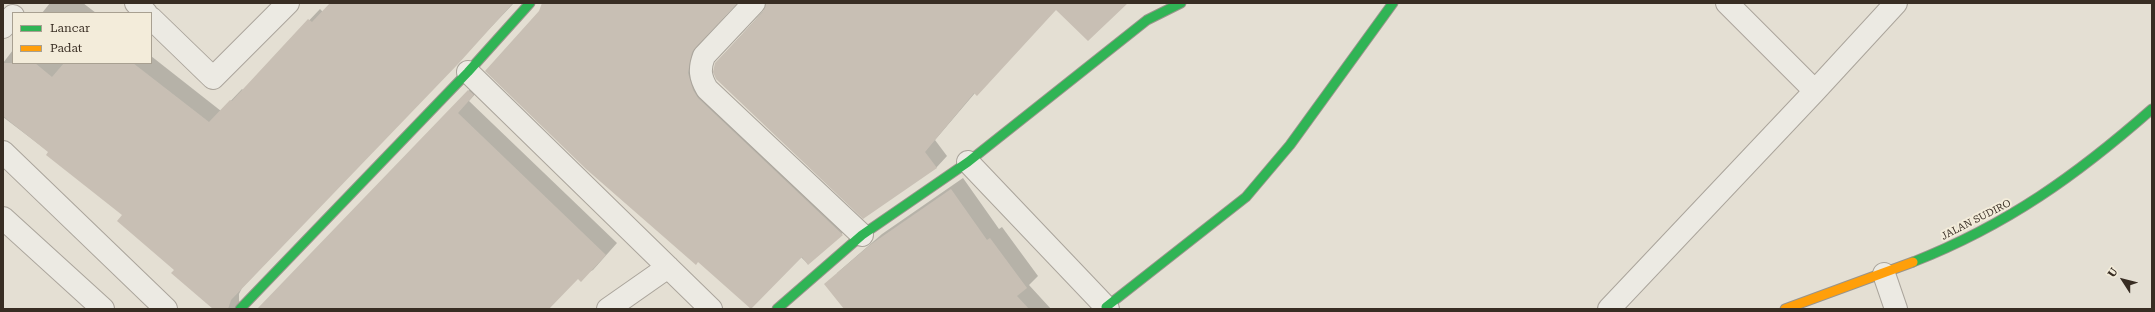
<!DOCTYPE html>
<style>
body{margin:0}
#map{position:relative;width:2155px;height:312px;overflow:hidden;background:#e4dfd3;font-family:"Roboto Serif",serif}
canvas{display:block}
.frame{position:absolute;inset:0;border:4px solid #382d23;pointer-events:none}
.legend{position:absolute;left:12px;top:12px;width:140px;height:52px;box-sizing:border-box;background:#f3ecda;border:1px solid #a8a091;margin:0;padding:5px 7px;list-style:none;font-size:12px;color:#382d23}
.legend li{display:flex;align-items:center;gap:8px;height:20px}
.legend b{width:20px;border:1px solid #a8a091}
.north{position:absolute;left:2103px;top:260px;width:40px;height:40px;-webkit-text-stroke:3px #f3ecda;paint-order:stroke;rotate:306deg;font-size:11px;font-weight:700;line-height:16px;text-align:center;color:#382d23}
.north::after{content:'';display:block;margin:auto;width:14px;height:18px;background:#382d23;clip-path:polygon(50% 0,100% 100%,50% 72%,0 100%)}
</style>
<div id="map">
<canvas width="2155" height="312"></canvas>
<div class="frame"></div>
<ul class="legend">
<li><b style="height:5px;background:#30b455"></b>Lancar</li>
<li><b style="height:5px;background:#ff9f0a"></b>Padat</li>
</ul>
<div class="north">U</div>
</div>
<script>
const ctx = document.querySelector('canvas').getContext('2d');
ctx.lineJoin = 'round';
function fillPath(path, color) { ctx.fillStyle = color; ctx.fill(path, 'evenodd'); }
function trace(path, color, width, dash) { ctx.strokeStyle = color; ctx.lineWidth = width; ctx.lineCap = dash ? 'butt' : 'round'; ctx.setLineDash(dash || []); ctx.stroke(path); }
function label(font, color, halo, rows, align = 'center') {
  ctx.font = font + ' "Roboto Serif",serif'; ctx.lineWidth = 4; ctx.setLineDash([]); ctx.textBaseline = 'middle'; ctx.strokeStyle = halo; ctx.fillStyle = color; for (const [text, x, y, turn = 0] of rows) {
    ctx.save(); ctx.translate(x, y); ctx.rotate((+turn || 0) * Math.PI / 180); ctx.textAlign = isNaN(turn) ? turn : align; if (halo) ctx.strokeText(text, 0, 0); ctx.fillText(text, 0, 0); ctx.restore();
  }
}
fillPath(new Path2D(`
 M 50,3 L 83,3 L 96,13 L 42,13 Z
 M 331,3 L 514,3 L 242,288 L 239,294 L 239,301 L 247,309 L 215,309 L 175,270 L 124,215 L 49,152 L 3,117 L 3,63 L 13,50 L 13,63 L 151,63 L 151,56 L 221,111 L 242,89 L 243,90 L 320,9 L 323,12 Z
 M 543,3 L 737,3 L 703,39 L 699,57 L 702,74 L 854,223 L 808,264 L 543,6 Z
 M 767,3 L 1028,3 L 975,93 L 935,140 L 947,156 L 936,168 L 716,63 L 767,7 Z
 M 480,79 L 485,83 L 469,101 L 617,243 L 593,270 L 578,278 L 548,309 L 258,309 Z
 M 963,178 L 999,229 L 1002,227 L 1038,276 L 1029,285 L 1051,309 L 846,309 L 837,273 L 882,234 Z`), '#0003');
fillPath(new Path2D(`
 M 330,3 L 513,3 L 459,63 L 231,300 L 228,309 L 213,309 L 171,273 L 174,270 L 117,221 L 122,215 L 46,155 L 48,152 L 3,116 L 3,63 L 35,63 L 52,77 L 64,63 L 133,63 L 209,122 L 230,100 L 232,101 L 308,19 L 312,22 Z
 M 542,3 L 737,3 L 692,52 L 688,73 L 693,90 L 698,98 L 843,235 L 808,265 L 802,257 L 751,309 L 698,262 L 696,265 L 586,169 L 485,71 L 539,11 Z
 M 766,3 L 1128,3 L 1088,41 L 1056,10 L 977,96 L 974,93 L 925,152 L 937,168 L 863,219 L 716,79 L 713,72 L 715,63 L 763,12 Z
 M 468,90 L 474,95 L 458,113 L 606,255 L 581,282 L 578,279 L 549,309 L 257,309 Z
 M 951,189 L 987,240 L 990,238 L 1027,288 L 1017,296 L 1029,309 L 844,309 L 824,284 L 870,245 Z`), '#c8bfb4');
const street = new Path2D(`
 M 136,3 L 146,13
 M 754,3 L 704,56 C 699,69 700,77 707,89 L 862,235
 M 1727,3 L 1815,91
 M 151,18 L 213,78 L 288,3
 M 3,27 L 13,16
 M 468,72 L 711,309
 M 3,152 L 166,309
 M 968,162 L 1108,309
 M 3,218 L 103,309
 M 1884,274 L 1896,309
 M 608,309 L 668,267
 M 1609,309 L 1815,91 L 1896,3`);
const fast = new Path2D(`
 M 1913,262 C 2007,225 2077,175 2152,109
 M 1106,307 L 1246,197 L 1290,145 L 1393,3
 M 240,309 L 468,72 L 530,3
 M 777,309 L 862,235 L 968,162 L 1147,20 L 1181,3`);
const slow = new Path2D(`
 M 1785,309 L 1913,262`);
trace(street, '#aaa49b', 24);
trace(fast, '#99948b', 11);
trace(slow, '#99948b', 11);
trace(street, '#eceae3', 22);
trace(fast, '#30b455', 9);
trace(slow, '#ff9f0a', 9);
label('10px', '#382d23', '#f3ecda', [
 ["JALAN SUDIRO",1976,220,-27]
]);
</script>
